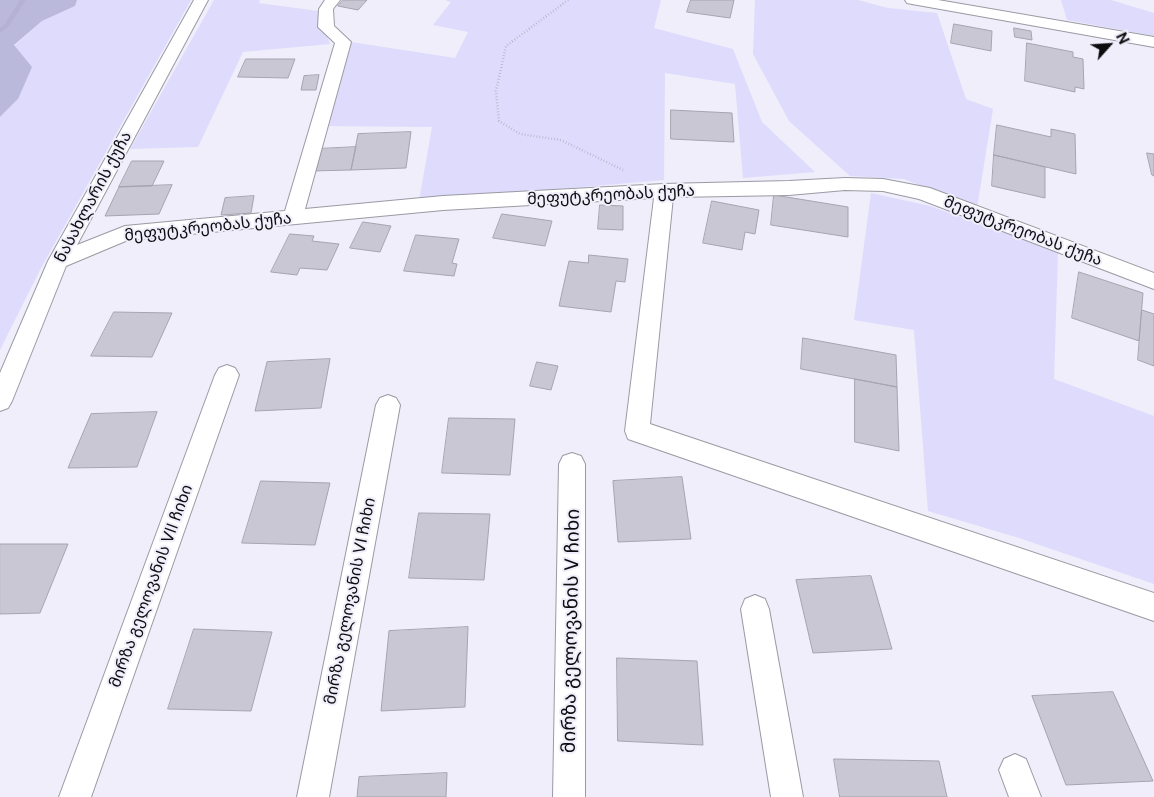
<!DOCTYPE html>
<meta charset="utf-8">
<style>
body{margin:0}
#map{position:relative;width:1154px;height:797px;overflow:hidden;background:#efeefa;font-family:"Public Sans",sans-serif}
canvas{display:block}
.north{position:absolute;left:1084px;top:20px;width:50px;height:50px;-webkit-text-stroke:4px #efeefa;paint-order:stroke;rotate:64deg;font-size:14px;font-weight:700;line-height:20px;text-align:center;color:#0d0d10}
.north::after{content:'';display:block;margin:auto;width:18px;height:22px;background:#0d0d10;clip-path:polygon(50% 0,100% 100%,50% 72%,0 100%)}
</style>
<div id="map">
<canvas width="1154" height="797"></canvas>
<div class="north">N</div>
</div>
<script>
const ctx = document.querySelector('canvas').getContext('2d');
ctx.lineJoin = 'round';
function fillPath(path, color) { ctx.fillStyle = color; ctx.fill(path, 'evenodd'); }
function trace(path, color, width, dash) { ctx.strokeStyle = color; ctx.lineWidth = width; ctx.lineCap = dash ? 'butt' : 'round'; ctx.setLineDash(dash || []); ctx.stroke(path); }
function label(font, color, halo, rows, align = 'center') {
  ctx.font = font + ' "Public Sans","Noto Sans Georgian",sans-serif'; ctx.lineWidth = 4; ctx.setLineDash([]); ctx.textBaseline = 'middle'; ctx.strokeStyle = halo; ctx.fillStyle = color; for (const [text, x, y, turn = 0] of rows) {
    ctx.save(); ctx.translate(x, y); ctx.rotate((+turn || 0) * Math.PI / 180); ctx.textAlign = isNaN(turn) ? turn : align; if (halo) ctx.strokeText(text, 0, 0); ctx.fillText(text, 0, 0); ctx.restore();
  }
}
fillPath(new Path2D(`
 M 77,0 L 191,0 L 41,268 L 0,350 L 0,117 L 18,99 L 14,46 L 42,21 L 75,6 Z
 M 214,0 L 260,0 L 259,3 L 318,11 L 330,44 L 243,52 L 198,147 L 130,149 Z
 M 445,0 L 661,0 L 654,28 L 733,49 L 762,122 L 815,172 L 743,178 L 735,84 L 665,73 L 664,180 L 419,201 L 432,127 L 322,126 L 351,42 L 455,58 L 468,32 L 433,25 L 451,2 Z
 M 755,0 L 858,0 L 888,8 L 937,13 L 966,99 L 993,109 L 977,208 L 904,179 L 850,176 L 789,121 L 753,54 Z
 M 1061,0 L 1111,0 L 1154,13 L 1154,36 L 1067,20 Z
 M 871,193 L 930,206 L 1058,252 L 1054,379 L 1154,416 L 1154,584 L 1019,538 L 928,511 L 914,330 L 854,320 Z`), '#dedbfc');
fillPath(new Path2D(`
 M 0,0 L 77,0 L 75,6 L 42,21 L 14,45 L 32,67 L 18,99 L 0,117 Z`), '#bab8db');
fillPath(new Path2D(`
 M 20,0 L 26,0 L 9,26 L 0,33 L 0,28 L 5,24 Z`), '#b4b1d4');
const building = new Path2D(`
 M 343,0 L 367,0 L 358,10 L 338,6 Z
 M 691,0 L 734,0 L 730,18 L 687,12 Z
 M 954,24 L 992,31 L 991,51 L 951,43 Z
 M 1014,28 L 1031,31 L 1032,40 L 1015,37 Z
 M 1027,43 L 1073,52 L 1073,57 L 1083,59 L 1084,89 L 1075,87 L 1075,92 L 1025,81 Z
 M 246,59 L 295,59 L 288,78 L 238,77 Z
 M 319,75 L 316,90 L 301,90 L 304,76 Z
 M 671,110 L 732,113 L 734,142 L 671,139 Z
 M 997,125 L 1051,137 L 1051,129 L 1075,134 L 1076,174 L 994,155 Z
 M 411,132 L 406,168 L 351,170 L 358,134 Z
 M 356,147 L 351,170 L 312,171 L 317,149 Z
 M 1147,153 L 1154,154 L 1154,176 L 1152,175 Z
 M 994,155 L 1045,167 L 1045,198 L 992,186 Z
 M 132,161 L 164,161 L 152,186 L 119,187 Z
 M 172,185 L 159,214 L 105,216 L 119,187 Z
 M 774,195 L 848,207 L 848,237 L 771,225 Z
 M 254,196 L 251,213 L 221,215 L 225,198 Z
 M 712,201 L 759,210 L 755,234 L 745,232 L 742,250 L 703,243 Z
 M 600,205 L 623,206 L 623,230 L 598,229 Z
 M 502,214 L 552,221 L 545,246 L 493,238 Z
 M 363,222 L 391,226 L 380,252 L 350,248 Z
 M 290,234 L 314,236 L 312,241 L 339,244 L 327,270 L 300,268 L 297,275 L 271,272 Z
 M 416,235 L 459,239 L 452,263 L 457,264 L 454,276 L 404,271 Z
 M 589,255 L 628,259 L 625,282 L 616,281 L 611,312 L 559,306 L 569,261 L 588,263 Z
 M 1079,272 L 1143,293 L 1139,341 L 1072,318 Z
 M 1142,310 L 1154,314 L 1154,366 L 1138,360 Z
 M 114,312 L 172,313 L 152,357 L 91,356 Z
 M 803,338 L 896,355 L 897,387 L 801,369 Z
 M 330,359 L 321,408 L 255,411 L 267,362 Z
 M 537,362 L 558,366 L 551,390 L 530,386 Z
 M 855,379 L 897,387 L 899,451 L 855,442 Z
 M 157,412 L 137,467 L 68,468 L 91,414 Z
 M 449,418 L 515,419 L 510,475 L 442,473 Z
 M 682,477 L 691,539 L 618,542 L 613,481 Z
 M 261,481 L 330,483 L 315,545 L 242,543 Z
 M 419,513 L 490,514 L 484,580 L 409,578 Z
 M 0,544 L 68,544 L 40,613 L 0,614 Z
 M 871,576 L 892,649 L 813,653 L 796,580 Z
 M 468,627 L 465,707 L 381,711 L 389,631 Z
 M 194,629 L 272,632 L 251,711 L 168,709 Z
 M 617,658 L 697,661 L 703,745 L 618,741 Z
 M 1113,692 L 1153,781 L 1066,785 L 1032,696 Z
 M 834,759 L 939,761 L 947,797 L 840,797 Z
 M 447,773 L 446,797 L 357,797 L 359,777 Z`);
fillPath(building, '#c8c7d3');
trace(building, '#a5a4af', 1);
const street = new Path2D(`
 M 194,0 L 208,0 L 77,245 L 125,226 L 285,211 L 335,43 L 318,27 L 319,9 L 325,0 L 340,0 L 333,9 L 334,26 L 351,42 L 305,209 L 443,196 L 664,184 L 789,181 L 845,178 L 883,179 L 930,188 L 1154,273 L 1154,289 L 919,199 L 883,191 L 845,190 L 789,195 L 673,197 L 650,424 L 1154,593 L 1154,621 L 628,439 L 625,431 L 654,198 L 443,210 L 128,240 L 66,266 L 12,401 L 8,408 L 0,411 L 0,373 L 48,261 Z
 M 905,0 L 938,0 L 1154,37 L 1154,47 L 912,4 L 907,3 Z
 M 227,365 L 235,368 L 239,375 L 91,797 L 59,797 L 215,375 L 219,368 Z
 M 388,395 L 396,398 L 400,405 L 329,797 L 297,797 L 376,405 L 380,398 Z
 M 572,453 L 581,456 L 585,464 L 585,797 L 553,797 L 559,464 L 563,456 Z
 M 755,595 L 765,599 L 769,609 L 803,797 L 771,797 L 741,609 L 745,599 Z
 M 1015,754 L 1026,759 L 1041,797 L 1009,797 L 999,770 L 1004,759 Z`);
trace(street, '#9a9aa4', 2);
trace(new Path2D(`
 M 568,0 L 506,46 L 496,91 L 499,121 L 520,134 L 561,140 L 623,170`), '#a1a0a9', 2.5, [0.5, 2.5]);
fillPath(street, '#fff');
label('16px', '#0d0d10', '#efeefa', [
 ["მეფუტკრეობას ქუჩა",611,195,-3],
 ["ნასახლარის ქუჩა",93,197,-62],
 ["მეფუტკრეობას ქუჩა",208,227,-6],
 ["მეფუტკრეობას ქუჩა",1023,231,21],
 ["მირზა გელოვანის VII ჩიხი",151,586,-70],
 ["მირზა გელოვანის VI ჩიხი",350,601,-79]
]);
label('19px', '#0d0d10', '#efeefa', [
 ["მირზა გელოვანის V ჩიხი",571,631,-89]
]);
</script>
